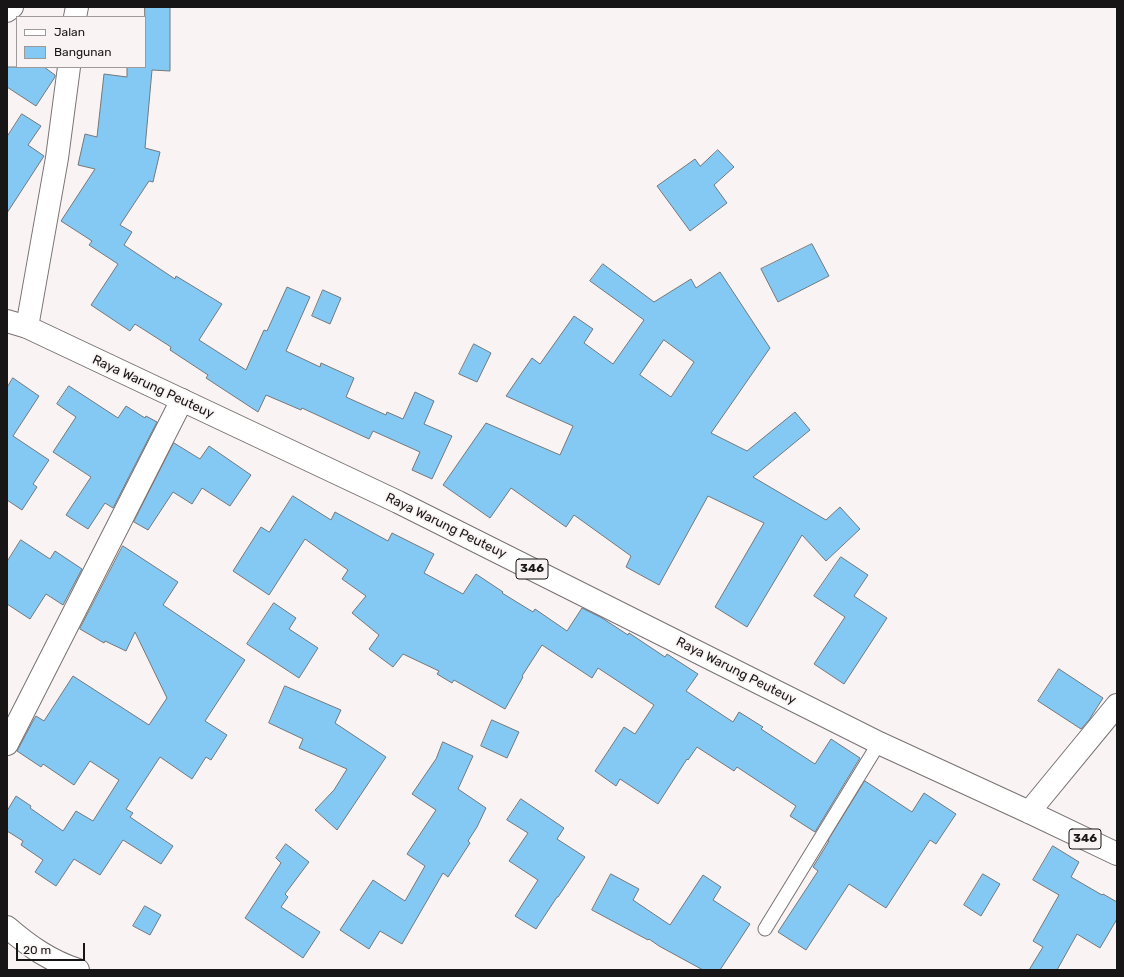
<!DOCTYPE html>
<style>
body{margin:0}
#map{position:relative;width:1124px;height:977px;overflow:hidden;background:#faf3f3;font-family:Rubik,sans-serif}
canvas{display:block}
.frame{position:absolute;inset:0;border:8px solid #171515;pointer-events:none}
.legend{position:absolute;left:16px;top:16px;width:130px;height:52px;box-sizing:border-box;background:#faf3f3;border:1px solid #9f9a9a;margin:0;padding:5px 7px;list-style:none;font-size:12px;color:#171515}
.legend li{display:flex;align-items:center;gap:8px;height:20px}
.legend b{width:20px;border:1px solid #9f9a9a}
.scale{position:absolute;left:16px;top:943px;width:69px;height:18px;box-sizing:border-box;border:2px solid #171515;border-top:0;padding-left:5px;font-size:12px;line-height:14px;white-space:nowrap;color:#171515;-webkit-text-stroke:3px #faf3f3;paint-order:stroke}
</style>
<div id="map">
<canvas width="1124" height="977"></canvas>
<div class="frame"></div>
<ul class="legend">
<li><b style="height:5px;background:#fff"></b>Jalan</li>
<li><b style="height:11px;background:#83c9f3"></b>Bangunan</li>
</ul>
<div class="scale">20 m</div>
</div>
<script>
const ctx = document.querySelector('canvas').getContext('2d');
ctx.lineJoin = 'round';
function fillPath(path, color) { ctx.fillStyle = color; ctx.fill(path, 'evenodd'); }
function trace(path, color, width, dash) { ctx.strokeStyle = color; ctx.lineWidth = width; ctx.lineCap = dash ? 'butt' : 'round'; ctx.setLineDash(dash || []); ctx.stroke(path); }
function label(font, color, halo, rows, align = 'center') {
  ctx.font = font + ' Rubik,sans-serif'; ctx.lineWidth = 3.5; ctx.setLineDash([]); ctx.textBaseline = 'middle'; ctx.strokeStyle = halo; ctx.fillStyle = color; for (const [text, x, y, turn = 0] of rows) {
    ctx.save(); ctx.translate(x, y); ctx.rotate((+turn || 0) * Math.PI / 180); ctx.textAlign = isNaN(turn) ? turn : align; if (halo) ctx.strokeText(text, 0, 0); ctx.fillText(text, 0, 0); ctx.restore();
  }
}
const building = new Path2D(`
 M 145,7 L 170,7 L 170,71 L 152,70 L 145,148 L 160,152 L 153,182 L 149,181 L 120,225 L 132,232 L 124,245 L 175,279 L 176,276 L 222,304 L 199,340 L 246,370 L 264,330 L 267,331 L 287,287 L 310,297 L 286,351 L 320,367 L 321,363 L 354,378 L 346,397 L 386,415 L 387,412 L 403,419 L 415,392 L 434,401 L 424,424 L 452,436 L 432,479 L 412,470 L 420,452 L 373,431 L 369,439 L 302,408 L 301,410 L 266,395 L 258,412 L 206,378 L 208,375 L 170,350 L 171,347 L 135,324 L 130,331 L 91,305 L 118,264 L 89,245 L 92,241 L 61,221 L 95,169 L 78,165 L 85,134 L 97,137 L 104,74 L 127,77 L 127,67 L 145,67 Z
 M 7,67 L 44,67 L 55,75 L 55,77 L 36,106 L 7,87 Z
 M 22,114 L 41,126 L 28,145 L 44,156 L 7,213 L 7,137 Z
 M 718,150 L 734,167 L 714,185 L 727,203 L 690,231 L 657,186 L 695,159 L 700,166 Z
 M 812,244 L 829,276 L 778,302 L 761,269 Z
 M 603,264 L 654,302 L 691,279 L 696,288 L 720,272 L 770,348 L 711,433 L 747,451 L 795,412 L 810,430 L 753,477 L 826,520 L 840,507 L 860,529 L 826,561 L 802,535 L 747,627 L 715,607 L 764,523 L 708,496 L 659,585 L 626,567 L 631,556 L 574,515 L 566,527 L 511,488 L 490,518 L 443,485 L 486,423 L 560,455 L 573,426 L 506,396 L 532,358 L 540,364 L 574,316 L 593,329 L 584,343 L 613,364 L 644,320 L 590,281 ZM 664,340 L 694,362 L 671,397 L 640,375 Z
 M 323,290 L 341,298 L 330,324 L 312,316 Z
 M 474,344 L 491,353 L 477,382 L 459,374 Z
 M 13,378 L 39,396 L 13,436 L 49,460 L 33,484 L 37,487 L 22,510 L 7,500 L 7,388 Z
 M 69,386 L 118,418 L 126,406 L 145,418 L 146,416 L 157,422 L 113,508 L 105,503 L 88,529 L 66,515 L 91,477 L 53,452 L 76,417 L 57,404 Z
 M 174,443 L 200,459 L 209,446 L 251,475 L 230,506 L 202,488 L 192,504 L 173,492 L 148,530 L 134,522 Z
 M 293,496 L 331,520 L 335,512 L 388,541 L 392,533 L 434,554 L 424,573 L 463,594 L 476,574 L 503,592 L 502,593 L 533,612 L 535,609 L 567,631 L 582,608 L 602,618 L 628,635 L 629,633 L 665,657 L 667,654 L 698,674 L 686,691 L 733,722 L 739,712 L 763,727 L 761,729 L 815,764 L 831,739 L 860,758 L 815,832 L 790,816 L 796,806 L 737,767 L 734,771 L 697,747 L 688,760 L 687,759 L 658,804 L 620,779 L 616,786 L 595,771 L 624,727 L 635,734 L 654,705 L 598,668 L 592,678 L 542,645 L 522,676 L 523,677 L 505,709 L 454,680 L 452,683 L 437,674 L 439,671 L 403,654 L 393,667 L 369,649 L 379,635 L 352,613 L 366,596 L 342,579 L 348,570 L 305,539 L 269,595 L 233,571 L 261,527 L 269,532 Z
 M 21,540 L 50,559 L 55,551 L 82,569 L 63,605 L 46,594 L 30,619 L 7,604 L 7,562 Z
 M 123,546 L 178,582 L 163,605 L 245,660 L 205,721 L 227,735 L 211,760 L 206,757 L 192,779 L 160,757 L 126,809 L 133,813 L 130,817 L 173,846 L 161,864 L 123,840 L 100,875 L 74,859 L 56,886 L 35,872 L 43,860 L 21,845 L 23,841 L 7,831 L 7,811 L 16,796 L 31,806 L 30,808 L 63,831 L 76,811 L 93,821 L 119,780 L 90,761 L 74,785 L 43,764 L 41,767 L 17,751 L 34,719 L 36,716 L 44,721 L 73,676 L 149,725 L 167,698 L 135,632 L 126,651 L 105,641 L 104,643 L 80,629 Z
 M 841,557 L 868,575 L 854,596 L 887,618 L 844,684 L 814,664 L 845,617 L 814,596 Z
 M 274,603 L 296,618 L 289,629 L 318,648 L 299,678 L 247,644 Z
 M 1059,669 L 1103,698 L 1089,720 L 1081,729 L 1038,701 Z
 M 285,686 L 341,710 L 335,723 L 386,757 L 337,830 L 315,810 L 334,790 L 347,769 L 299,748 L 303,739 L 269,723 Z
 M 492,720 L 519,732 L 507,758 L 481,746 Z
 M 443,742 L 473,756 L 458,789 L 486,808 L 477,827 L 468,841 L 470,843 L 448,877 L 443,873 L 402,944 L 380,931 L 369,949 L 340,930 L 373,880 L 405,901 L 425,866 L 407,854 L 436,810 L 412,794 L 436,759 Z
 M 865,781 L 912,812 L 924,793 L 956,814 L 936,844 L 930,840 L 886,908 L 849,884 L 806,950 L 778,932 L 818,871 L 813,867 L 829,841 L 828,841 Z
 M 521,799 L 564,828 L 557,839 L 585,857 L 558,897 L 557,897 L 536,929 L 515,916 L 538,880 L 509,861 L 528,833 L 507,820 Z
 M 286,844 L 309,862 L 285,894 L 288,897 L 281,907 L 320,932 L 303,958 L 245,918 L 281,863 L 276,858 Z
 M 1053,846 L 1079,862 L 1071,877 L 1102,895 L 1103,894 L 1117,902 L 1117,919 L 1100,948 L 1077,934 L 1057,970 L 1029,970 L 1043,947 L 1033,941 L 1059,895 L 1033,880 Z
 M 611,874 L 639,889 L 633,900 L 670,925 L 703,875 L 721,887 L 713,900 L 750,924 L 720,970 L 703,970 L 659,946 L 649,939 L 648,940 L 592,910 Z
 M 983,874 L 1000,884 L 981,916 L 964,905 Z
 M 145,906 L 161,915 L 150,935 L 133,926 Z`);
fillPath(building, '#83c9f3');
trace(building, '#73787b', 1);
const lane = new Path2D(`
 M 765,929 L 879,743`);
const street = new Path2D(`
 M 7,11 L 12,7
 M 7,744 L 182,400
 M 1029,812 L 1117,705
 M 7,927 C 29,946 50,961 78,970`);
const secondary = new Path2D(`
 M 75,17 L 77,7
 M 27,327 L 57,158 L 69,67`);
const primary = new Path2D(`
 M 7,321 L 27,327 L 398,502 L 879,743 L 1029,812 L 1117,854`);
trace(lane, '#787272', 15);
trace(street, '#787272', 24);
trace(secondary, '#787272', 24);
trace(primary, '#787272', 24);
trace(lane, '#fff', 13);
trace(street, '#fff', 22);
trace(secondary, '#fff', 22);
trace(primary, '#fff', 22);
for (const [x, y, w] of [
 [532,569,32],
 [1085,839,32]
]) { const box = new Path2D(); box.roundRect(x - w / 2, y - 10, w, 20, 3); ctx.fillStyle = '#faf3f3'; ctx.fill(box); trace(box, '#171515', 1); }
label('bold 12px', '#171515', null, [
 ["346",532,569],
 ["346",1085,839]
]);
label('13px', '#171515', '#faf3f3', [
 ["Raya Warung Peuteuy",153,387,25],
 ["Raya Warung Peuteuy",446,526,26],
 ["Raya Warung Peuteuy",736,671,27]
]);
</script>
